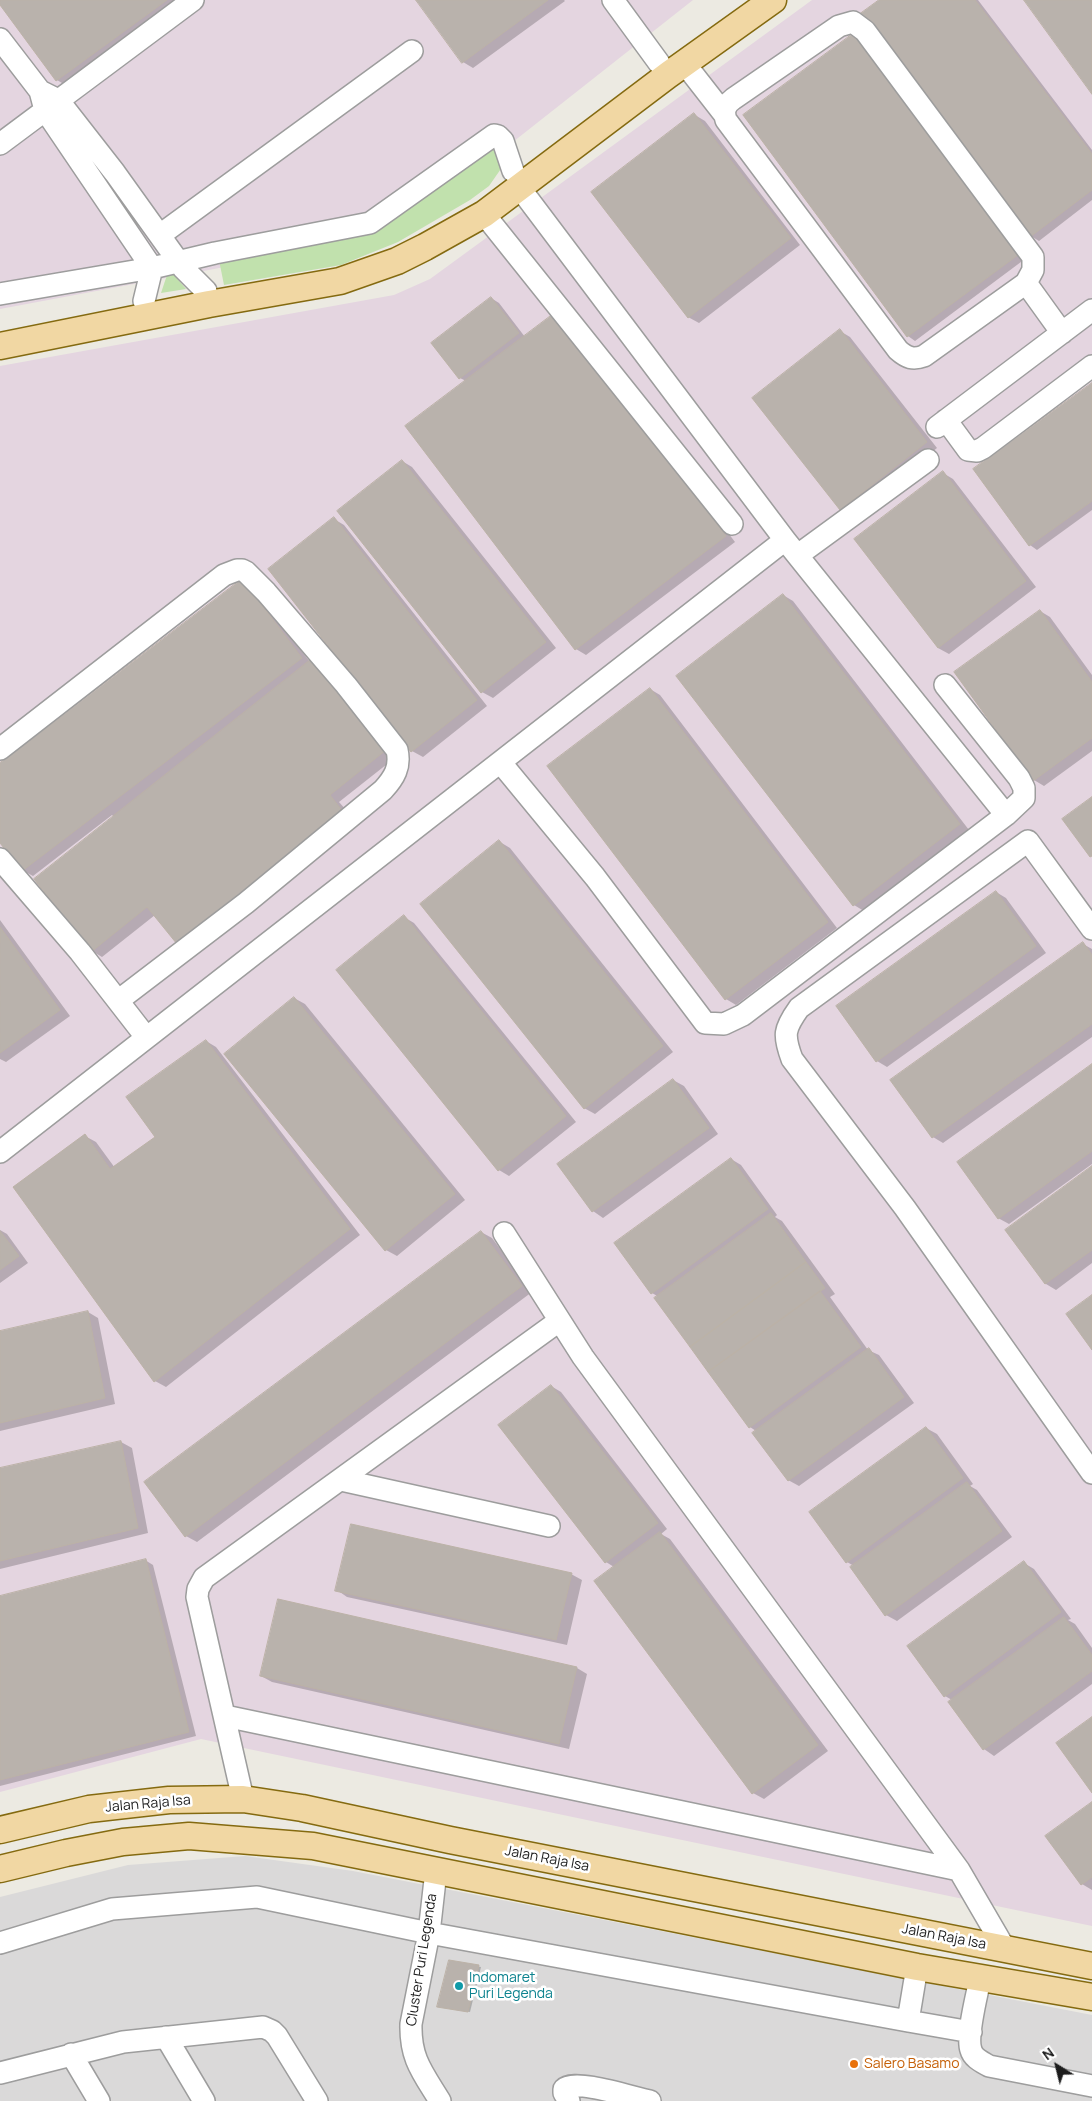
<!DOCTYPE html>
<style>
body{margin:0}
#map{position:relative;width:1092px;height:2101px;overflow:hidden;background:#eceae2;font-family:Manrope,sans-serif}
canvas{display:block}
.north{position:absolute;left:1032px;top:2041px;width:50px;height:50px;-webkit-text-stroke:4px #fff;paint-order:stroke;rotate:324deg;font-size:14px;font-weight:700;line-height:20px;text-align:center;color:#1c1c1c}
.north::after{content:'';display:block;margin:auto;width:18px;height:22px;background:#1c1c1c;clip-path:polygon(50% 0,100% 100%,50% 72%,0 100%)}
</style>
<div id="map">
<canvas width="1092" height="2101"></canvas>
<div class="north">N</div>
</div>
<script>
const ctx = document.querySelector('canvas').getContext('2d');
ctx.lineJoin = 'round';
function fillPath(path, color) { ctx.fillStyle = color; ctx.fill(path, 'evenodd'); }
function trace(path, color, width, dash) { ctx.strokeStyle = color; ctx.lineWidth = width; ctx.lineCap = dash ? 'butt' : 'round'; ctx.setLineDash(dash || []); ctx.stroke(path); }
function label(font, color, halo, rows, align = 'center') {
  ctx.font = font + ' Manrope,sans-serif'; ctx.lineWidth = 5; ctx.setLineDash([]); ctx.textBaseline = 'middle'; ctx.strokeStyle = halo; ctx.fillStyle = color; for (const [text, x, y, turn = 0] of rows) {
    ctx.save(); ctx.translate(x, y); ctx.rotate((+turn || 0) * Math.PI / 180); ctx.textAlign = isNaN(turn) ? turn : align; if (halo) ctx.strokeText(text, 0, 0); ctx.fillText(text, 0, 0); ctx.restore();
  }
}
fillPath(new Path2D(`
 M 245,1856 L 353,1871 L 1092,2015 L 1092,2101 L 0,2101 L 0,1897 L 128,1865 Z`), '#dad9d9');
fillPath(new Path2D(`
 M 0,0 L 693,0 L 504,149 L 337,246 L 0,309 Z
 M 812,0 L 1092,0 L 1092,1926 L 201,1739 L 0,1792 L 0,366 L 394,295 L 430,279 Z`), '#e4d5e0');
fillPath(new Path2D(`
 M 493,145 L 505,163 L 489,186 L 470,200 L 398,242 L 341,265 L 224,285 L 218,255 L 373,228 Z
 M 169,269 L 186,289 L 161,293 Z`), '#c1e1ad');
fillPath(new Path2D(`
 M 0,0 L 186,0 L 67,86 L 57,80 L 0,3 Z
 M 418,0 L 564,0 L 565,1 L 473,68 L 463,62 Z
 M 881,0 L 978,0 L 1092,150 L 1092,200 L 1039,241 L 1031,236 L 862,14 Z
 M 866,36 L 1029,256 L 915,341 L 908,336 Z
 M 695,115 L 705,121 L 800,245 L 699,323 L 688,317 Z
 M 491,298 L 499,303 L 525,337 L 566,319 L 735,542 L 586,655 L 576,649 L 466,381 L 460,378 Z
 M 840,331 L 850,337 L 937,448 L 851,515 L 840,509 Z
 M 1092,385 L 1092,510 L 1037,550 L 1030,545 Z
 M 402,461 L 412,467 L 556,648 L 493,698 L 482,692 L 339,511 Z
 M 943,473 L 953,479 L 1036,587 L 949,654 L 938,648 Z
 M 334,519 L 344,525 L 487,706 L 423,757 L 412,751 Z
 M 252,587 L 310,662 L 396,757 L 339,802 L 353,818 L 188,949 L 155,915 L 102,957 L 92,951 L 114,817 L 112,815 L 33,876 L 22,870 L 0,841 L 0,765 Z
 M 783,595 L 793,601 L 969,830 L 864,911 L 854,905 Z
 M 1040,611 L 1050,617 L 1092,675 L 1092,751 L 1044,786 L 1034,780 Z
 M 650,689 L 660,695 L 837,928 L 736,1005 L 726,999 Z
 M 500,842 L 510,848 L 673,1052 L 595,1114 L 584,1108 Z
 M 996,892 L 1006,898 L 1046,953 L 887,1067 L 877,1061 Z
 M 404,917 L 414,923 L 576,1122 L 509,1176 L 499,1170 Z
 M 0,920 L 70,1016 L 6,1062 L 0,1059 Z
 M 1083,944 L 1092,949 L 1092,1037 L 943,1143 L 933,1137 Z
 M 294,998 L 305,1004 L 465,1200 L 397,1256 L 386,1250 L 226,1054 Z
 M 206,1041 L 216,1047 L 360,1235 L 166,1387 L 155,1381 L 85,1136 L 96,1142 L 115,1168 L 157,1137 Z
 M 1092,1066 L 1092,1164 L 1009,1224 L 998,1218 Z
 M 673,1080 L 684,1086 L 718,1134 L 603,1218 L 593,1211 L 558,1164 Z
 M 731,1159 L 741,1165 L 777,1215 L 775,1217 L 782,1221 L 835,1294 L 830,1297 L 868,1350 L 879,1355 L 914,1403 L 799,1486 L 788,1480 L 756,1431 L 750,1427 L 659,1297 L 652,1293 Z
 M 1092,1168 L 1092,1263 L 1056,1290 L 1046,1284 L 1007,1230 Z
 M 0,1230 L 7,1234 L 28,1263 L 0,1283 Z
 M 481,1232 L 492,1238 L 532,1292 L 197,1542 L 186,1536 Z
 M 88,1312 L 98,1318 L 115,1404 L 0,1431 L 0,1333 Z
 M 551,1386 L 561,1392 L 667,1529 L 661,1534 L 670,1539 L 828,1751 L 764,1799 L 753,1793 L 614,1567 L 606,1562 L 500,1425 Z
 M 926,1428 L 937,1434 L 973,1484 L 970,1486 L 977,1490 L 1012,1537 L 897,1621 L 886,1615 L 854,1566 L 847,1562 Z
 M 121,1442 L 132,1448 L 148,1533 L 0,1569 L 0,1469 Z
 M 145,1560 L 153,1565 L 196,1736 L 0,1786 L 0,1598 Z
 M 1024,1563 L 1034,1569 L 1071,1619 L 1068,1620 L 1075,1624 L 1092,1648 L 1092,1684 L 994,1756 L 984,1749 L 949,1702 L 952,1700 L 945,1696 Z
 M 571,1574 L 582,1580 L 567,1645 L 347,1597 L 337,1590 Z
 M 577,1668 L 587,1674 L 569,1749 L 272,1682 L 261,1676 Z
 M 1092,1804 L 1092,1890 L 1082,1884 Z
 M 450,1961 L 481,1967 L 470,2012 L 441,2007 Z`), '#0003');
const building = new Path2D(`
 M 0,0 L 167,0 L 56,81 L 0,5 Z
 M 416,0 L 548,0 L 462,63 Z
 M 879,0 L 975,0 L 1092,154 L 1092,190 L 1030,237 L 860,14 Z
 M 1024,0 L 1092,0 L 1092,94 Z
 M 858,30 L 1022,252 L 907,337 L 743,115 Z
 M 694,113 L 791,238 L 688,318 L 591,192 Z
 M 491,297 L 519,333 L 459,379 L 431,343 Z
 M 556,312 L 726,536 L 575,650 L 405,426 Z
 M 840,329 L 927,442 L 840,510 L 752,398 Z
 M 1092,383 L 1092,501 L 1029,546 L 973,469 Z
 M 402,460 L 546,642 L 481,693 L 337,511 Z
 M 943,471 L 1026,581 L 938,648 L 854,539 Z
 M 334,517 L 477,700 L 411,752 L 268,569 Z
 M 242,579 L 302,658 L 22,871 L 0,843 L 0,763 Z
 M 783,594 L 960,824 L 853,906 L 676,676 Z
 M 1040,610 L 1092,682 L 1092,738 L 1033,781 L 954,672 Z
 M 313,658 L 386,750 L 330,795 L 343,812 L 177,944 L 147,907 L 91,952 L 34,879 Z
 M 650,688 L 828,922 L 725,1000 L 547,766 Z
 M 1092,797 L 1092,856 L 1090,857 L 1062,819 Z
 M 499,840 L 663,1046 L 584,1109 L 420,904 Z
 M 996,891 L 1036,946 L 876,1062 L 836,1006 Z
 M 404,915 L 566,1116 L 498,1171 L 336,970 Z
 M 0,927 L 60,1010 L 0,1053 Z
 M 1083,942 L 1092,955 L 1092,1024 L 932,1138 L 890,1080 Z
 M 294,997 L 455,1194 L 385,1251 L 224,1054 Z
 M 206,1040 L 350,1229 L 154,1382 L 13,1187 L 85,1134 L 110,1169 L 155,1137 L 126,1097 Z
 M 1092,1064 L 1092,1151 L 998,1219 L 957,1162 Z
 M 673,1079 L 709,1128 L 592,1212 L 557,1164 Z
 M 731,1158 L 768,1209 L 651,1294 L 614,1243 Z
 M 1092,1166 L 1092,1250 L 1045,1284 L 1005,1230 Z
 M 771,1213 L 806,1262 L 690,1347 L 654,1298 Z
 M 0,1231 L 19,1256 L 0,1270 Z
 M 481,1231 L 522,1286 L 185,1537 L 144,1482 Z
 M 806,1262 L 825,1288 L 708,1372 L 690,1347 Z
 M 820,1291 L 861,1347 L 749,1428 L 708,1372 Z
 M 1092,1295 L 1092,1350 L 1066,1314 Z
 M 88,1311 L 105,1398 L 0,1423 L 0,1331 Z
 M 869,1348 L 904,1397 L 788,1481 L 752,1433 Z
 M 551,1385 L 658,1523 L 605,1563 L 498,1425 Z
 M 926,1427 L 963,1478 L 846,1563 L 809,1512 Z
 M 121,1441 L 138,1528 L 0,1561 L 0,1468 Z
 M 967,1482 L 1002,1531 L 885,1616 L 850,1567 Z
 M 351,1524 L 572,1573 L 556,1640 L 335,1591 Z
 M 660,1532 L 818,1745 L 752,1794 L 594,1581 Z
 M 146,1559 L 189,1732 L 0,1780 L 0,1596 Z
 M 1024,1561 L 1061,1612 L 944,1697 L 907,1646 Z
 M 278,1599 L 577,1667 L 559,1744 L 260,1676 Z
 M 1064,1617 L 1092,1655 L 1092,1671 L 983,1750 L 948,1702 Z
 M 1092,1717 L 1092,1793 L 1056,1743 Z
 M 1092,1802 L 1092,1877 L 1081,1885 L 1045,1836 Z
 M 449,1960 L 479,1965 L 468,2012 L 437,2007 Z`);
fillPath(building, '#b9b2ac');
trace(building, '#bcb2a7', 1);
const minor = new Path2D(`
 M 613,0 L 659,63
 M 853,22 L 865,31 L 1033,257 L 1033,270 L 1026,283 L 924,356 C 913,360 907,358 898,350 L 726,120 C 723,111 725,105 733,99 L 839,26 Z
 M 0,39 L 40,91 L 45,110 L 152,268 L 144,301
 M 685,64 L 724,114
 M 40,91 L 58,100 L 115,173 L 183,268 L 206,291
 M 0,144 L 193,0
 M 519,187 L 785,540 L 1006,815
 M 484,214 L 732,524
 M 160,235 L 412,51
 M 1026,283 L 1062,333
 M 0,294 L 152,268 L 215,253 L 370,223 L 494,135 L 498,136 L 503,141 L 513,171
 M 946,420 L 968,450 L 977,451 L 983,448 L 1092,366
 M 937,427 L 1092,310
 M 798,555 L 928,460
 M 0,749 L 224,575 L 237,570 L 242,570 L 246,572 L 266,592 L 346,685 L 397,750 C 401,767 394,778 383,790 L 246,903 L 119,1000
 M 501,763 L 595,877 L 705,1023 L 724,1024 L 743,1015 L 1006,815 L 1024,798 L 1024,788 L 1019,778 L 945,685
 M 0,859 L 80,952 L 146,1037
 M 1092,929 L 1028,841 L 799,1008 C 784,1029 783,1035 792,1059 L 905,1208 L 1092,1473
 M 0,1152 L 785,540
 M 504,1233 L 583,1357 L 959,1870 L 1005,1949
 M 341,1480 L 549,1526
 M 225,1716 L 959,1870
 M 243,1799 L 197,1597 L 198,1589 L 204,1578 L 559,1321
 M 436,1871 L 429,1933 L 411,2024 C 410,2059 423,2073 440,2101
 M 0,1943 L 112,1909 L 257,1897 L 429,1933 L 908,2021 L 917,1967
 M 980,1979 C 977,1995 966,2036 971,2050 C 973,2058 982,2062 989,2066 L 1092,2086
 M 908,2021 L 971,2032
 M 166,2037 L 204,2101
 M 71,2054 L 99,2101
 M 0,2073 L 123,2042 L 263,2027 L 272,2031 L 277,2036 L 317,2101
 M 569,2101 L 564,2093 L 564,2089 C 574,2078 634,2098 650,2101`);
const major = new Path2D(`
 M 0,346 L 209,304 L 340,281 L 397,261 L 425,247 L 484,214 L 668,75 L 773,0
 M 0,1830 L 89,1809 L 169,1800 L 243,1799 L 302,1808 L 450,1840 L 1092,1966
 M 0,1869 L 66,1853 L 123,1842 L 189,1836 L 313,1846 L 917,1967 L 1092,1997`);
trace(minor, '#9d9d9d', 24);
trace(major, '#846a10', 29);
trace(minor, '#fff', 21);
trace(major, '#f1d7a3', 26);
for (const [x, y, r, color] of [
 [459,1986,5,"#0f9aa8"],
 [854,2064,5,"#e8710a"]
]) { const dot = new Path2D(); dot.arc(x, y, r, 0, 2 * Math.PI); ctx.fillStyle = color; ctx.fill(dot); trace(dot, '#fff', 2); }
label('14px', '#1c1c1c', '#fff', [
 ["Jalan Raja Isa",148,1804,-5],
 ["Jalan Raja Isa",547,1859,11],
 ["Jalan Raja Isa",944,1937,11],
 ["Cluster Puri Legenda",422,1960,-81]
]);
label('14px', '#0d838f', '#fff', [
 ["Indomaret",469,1978],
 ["Puri Legenda",469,1994]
], 'left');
label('14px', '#c56008', '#fff', [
 ["Salero Basamo",864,2064]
], 'left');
</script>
